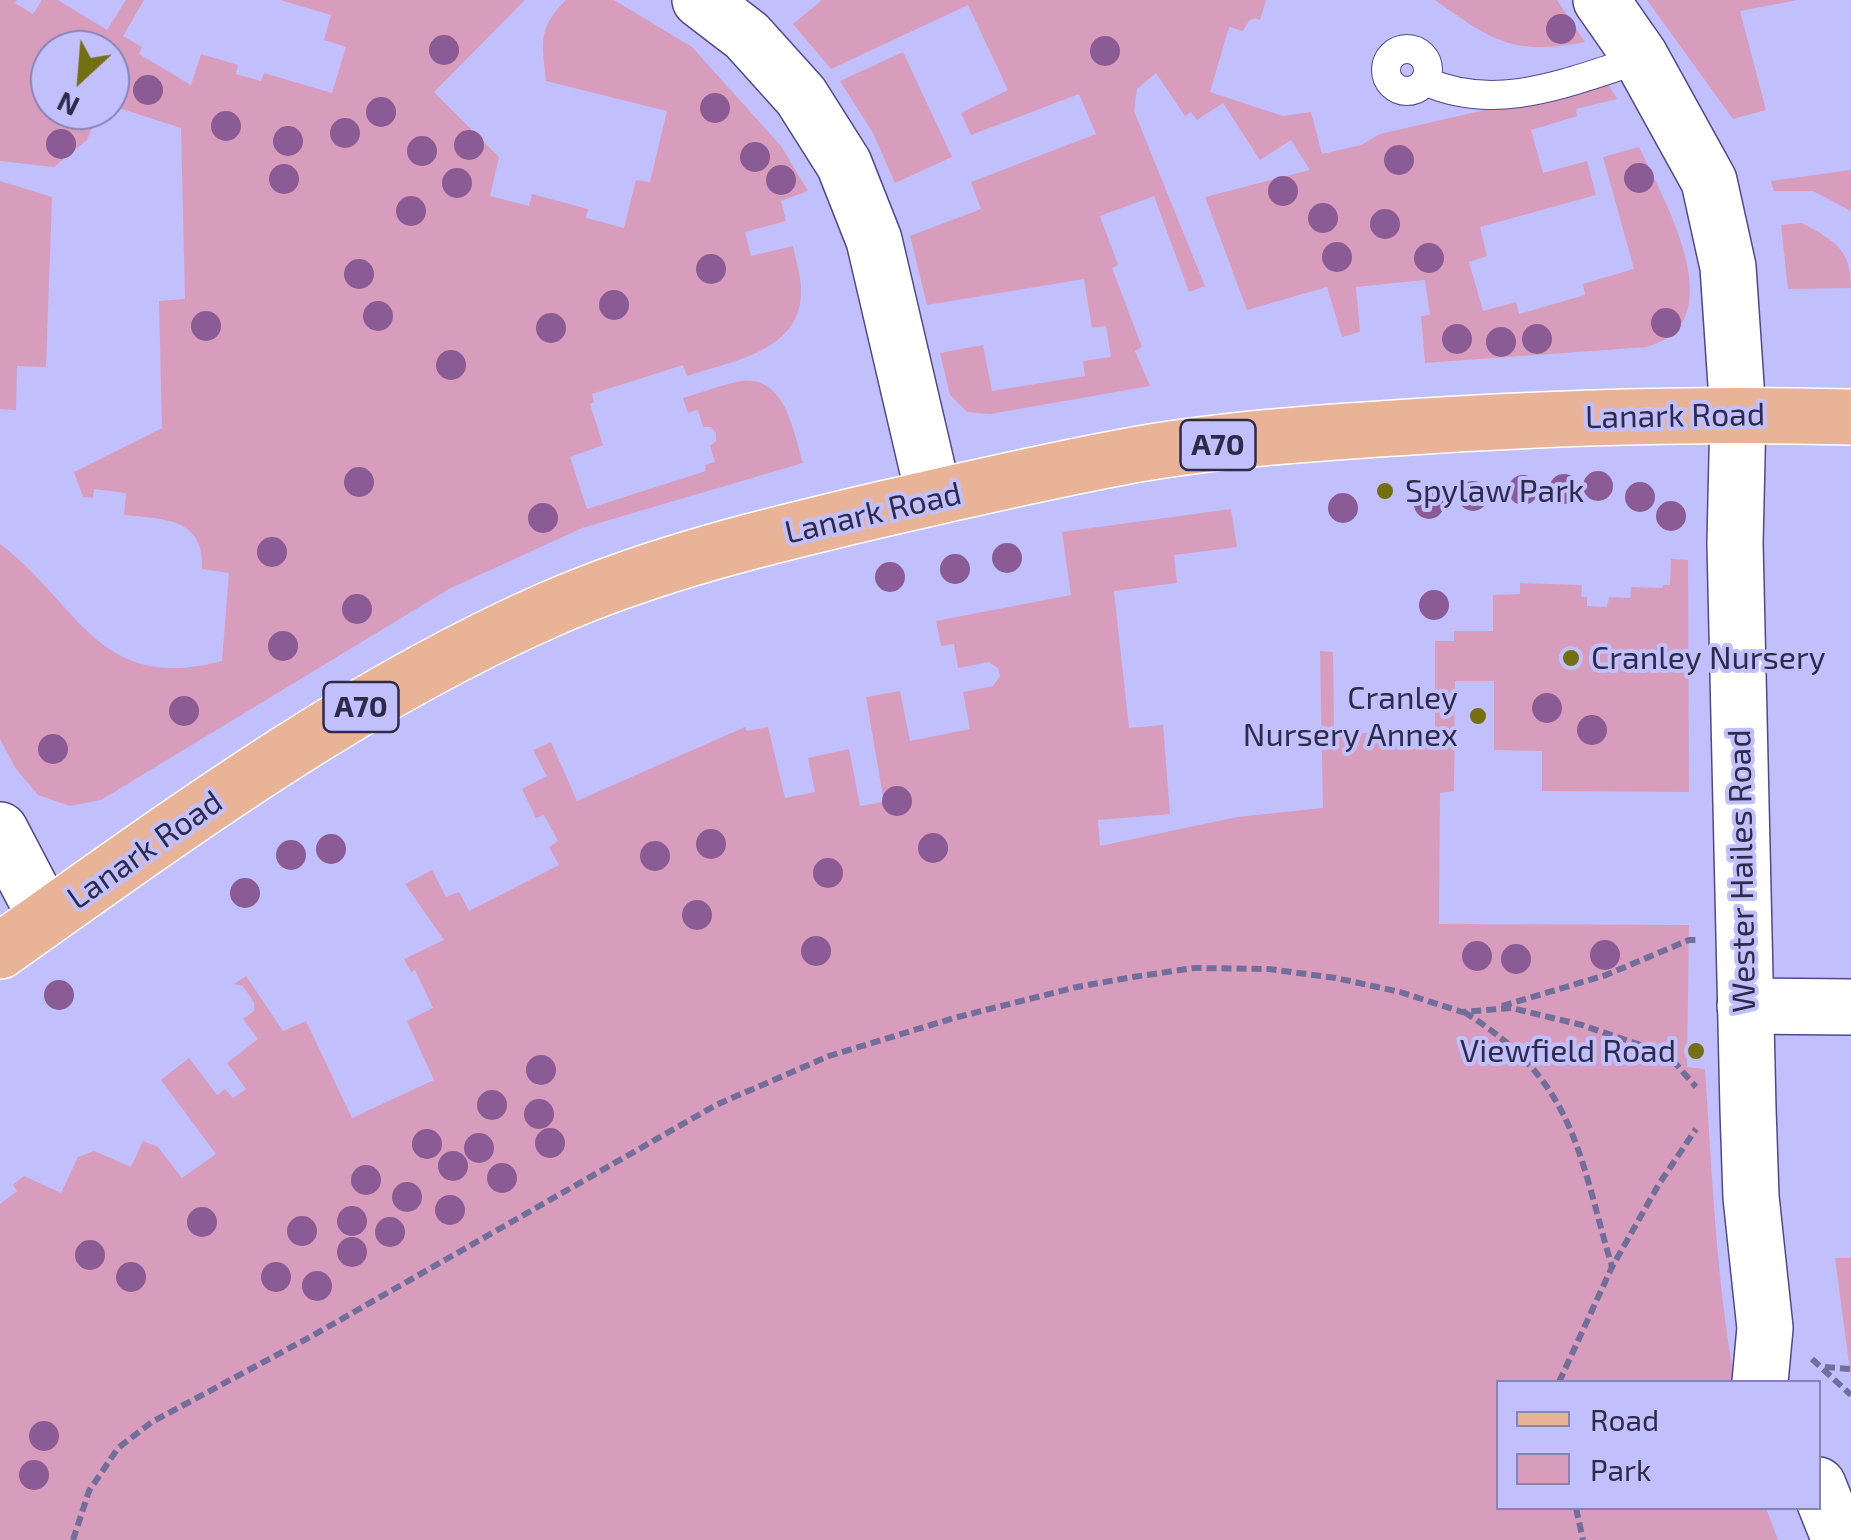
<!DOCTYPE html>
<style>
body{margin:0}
#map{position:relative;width:1851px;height:1540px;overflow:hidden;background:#c2bffd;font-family:"Exo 2",sans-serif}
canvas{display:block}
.legend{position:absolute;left:1496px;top:1380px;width:325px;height:130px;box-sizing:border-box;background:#c2bffd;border:2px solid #8684b5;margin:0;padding:12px 18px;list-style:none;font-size:30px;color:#2d2b49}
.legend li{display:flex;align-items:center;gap:20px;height:50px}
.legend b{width:50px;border:2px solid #8684b5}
.north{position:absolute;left:30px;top:30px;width:100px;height:100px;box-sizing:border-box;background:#c2bffd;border:2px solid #8684b5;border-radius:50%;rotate:206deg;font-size:28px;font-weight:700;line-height:40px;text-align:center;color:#2d2b49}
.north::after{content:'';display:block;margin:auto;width:35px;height:45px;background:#746f10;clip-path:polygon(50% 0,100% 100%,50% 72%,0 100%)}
</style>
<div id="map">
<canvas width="1851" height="1540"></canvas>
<ul class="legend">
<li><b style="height:12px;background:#e9b398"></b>Road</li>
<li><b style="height:28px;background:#d89dbc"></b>Park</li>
</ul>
<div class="north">N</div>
</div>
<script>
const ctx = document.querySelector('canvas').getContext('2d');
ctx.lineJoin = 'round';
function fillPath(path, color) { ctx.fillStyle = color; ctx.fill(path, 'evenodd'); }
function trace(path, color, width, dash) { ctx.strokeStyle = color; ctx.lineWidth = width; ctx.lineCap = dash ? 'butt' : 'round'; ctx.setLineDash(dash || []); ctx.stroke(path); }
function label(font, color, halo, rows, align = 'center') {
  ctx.font = font + ' "Exo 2",sans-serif'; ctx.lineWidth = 8; ctx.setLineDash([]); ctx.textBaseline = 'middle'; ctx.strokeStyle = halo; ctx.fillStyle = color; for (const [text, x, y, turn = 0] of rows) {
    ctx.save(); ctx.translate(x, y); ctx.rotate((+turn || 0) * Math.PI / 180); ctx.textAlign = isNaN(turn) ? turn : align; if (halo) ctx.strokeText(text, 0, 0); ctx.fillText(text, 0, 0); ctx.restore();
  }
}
fillPath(new Path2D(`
 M 0,0 L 17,0 L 15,3 L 33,14 L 42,0 L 58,0 L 107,30 L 126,0 L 144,0 L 123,36 L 142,47 L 139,54 L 191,85 L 201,54 L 238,65 L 236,74 L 261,81 L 264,73 L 332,93 L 346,47 L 324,40 L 331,15 L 280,0 L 525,0 L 434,92 L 499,157 L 490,196 L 529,206 L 532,194 L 588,209 L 586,218 L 624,228 L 636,180 L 650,182 L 667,111 L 546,81 C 542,42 537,29 566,0 L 614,0 L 692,47 L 781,146 L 808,191 L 781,201 L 786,221 L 745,232 L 751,256 L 793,246 C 796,262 802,278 801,294 C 799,352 731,361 687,376 L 683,365 L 592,394 L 594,402 L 590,404 L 603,445 L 570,457 L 587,509 L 706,471 L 705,465 L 715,462 L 710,446 L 716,441 L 716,433 L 711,427 L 703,427 L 698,410 L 688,413 L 683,398 C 701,393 718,386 736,382 C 785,371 793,430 803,463 L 582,528 L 449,589 L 101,800 L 70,806 L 38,795 L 16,769 L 0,739 L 0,544 C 80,604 97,694 222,661 L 229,573 L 202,569 C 205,517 162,519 124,515 L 126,493 L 94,489 L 93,498 L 83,497 L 74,472 L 162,428 L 159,301 L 185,299 L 181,128 L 122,109 L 105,111 L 95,120 L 87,140 L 54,167 L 0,161 ZM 50,50 L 110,50 L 110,110 L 50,110 Z
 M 822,0 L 1266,0 L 1260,20 L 1255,18 L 1249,21 L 1243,31 L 1229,27 L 1210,92 L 1283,116 L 1311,112 L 1322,154 L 1361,145 L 1380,134 L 1607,82 L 1617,99 L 1576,109 L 1577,116 L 1531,130 L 1543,173 L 1587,161 L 1596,195 L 1480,227 L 1487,256 L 1469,262 L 1483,311 L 1516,302 L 1519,314 L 1585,295 L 1583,284 L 1634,269 L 1603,157 L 1639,147 C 1659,190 1712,281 1680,326 C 1672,338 1660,342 1647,347 L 1425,363 L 1421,316 L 1430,315 L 1425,280 L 1356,287 L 1360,332 L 1342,337 L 1327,287 L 1247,310 L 1205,197 L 1310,170 L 1291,140 L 1260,160 L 1223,103 L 1197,120 L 1191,112 L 1185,116 L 1156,73 L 1137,89 L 1134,111 L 1205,286 L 1189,292 L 1154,196 L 1100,216 L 1118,265 L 1112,268 L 1142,347 L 1135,351 L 1150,386 L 990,414 L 967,412 L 950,395 L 940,353 L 983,345 L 992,391 L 1085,376 L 1083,361 L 1111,357 L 1106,326 L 1092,328 L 1084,279 L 927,305 L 910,236 L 981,209 L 971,182 L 1096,134 L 1079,94 L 971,135 L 961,113 L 1008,90 L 968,5 L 831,69 L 793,24 Z
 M 1435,0 L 1557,0 L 1585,42 C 1512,56 1493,41 1435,0 Z
 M 1647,0 L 1798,0 L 1740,11 L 1766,110 L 1733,119 Z
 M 903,52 L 952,157 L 895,183 L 873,133 L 840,81 Z
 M 1851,170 L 1851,211 L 1813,191 L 1774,191 L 1771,181 Z
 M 0,181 L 52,197 L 46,367 L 17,366 L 16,410 L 0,409 Z
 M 1802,223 C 1835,241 1851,249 1851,288 L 1788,289 L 1781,225 Z
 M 1231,509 L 1237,547 L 1174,555 L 1177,583 L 1114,591 L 1129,728 L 1163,725 L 1170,814 L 1098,820 L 1100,846 L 1237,817 L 1323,808 L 1320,651 L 1333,652 L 1334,733 L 1377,733 L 1378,743 L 1435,743 L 1435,641 L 1454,641 L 1454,631 L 1493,631 L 1493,595 L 1520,594 L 1520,583 L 1582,585 L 1581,597 L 1587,597 L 1587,606 L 1607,607 L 1609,597 L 1630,598 L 1631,587 L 1662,588 L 1663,585 L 1670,585 L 1671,559 L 1688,560 L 1689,792 L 1542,791 L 1542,751 L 1494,750 L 1494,681 L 1455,681 L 1454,791 L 1440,793 L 1439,924 L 1689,925 L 1687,1067 L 1705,1069 C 1712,1174 1716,1278 1735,1382 L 1498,1382 L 1498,1508 L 1766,1508 L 1778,1540 L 0,1540 L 0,1204 L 17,1191 L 13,1185 L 24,1176 L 61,1193 L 78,1157 L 94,1151 L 131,1167 L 143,1141 L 158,1147 L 182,1178 L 216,1154 L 161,1080 L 189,1058 L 217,1095 L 225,1089 L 233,1098 L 246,1089 L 227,1063 L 258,1039 L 243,1019 L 254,1011 L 254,1002 L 243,986 L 234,984 L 246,976 L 283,1031 L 306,1021 L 352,1118 L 434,1080 L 407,1021 L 433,1008 L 415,970 L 411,972 L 404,959 L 444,940 L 405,884 L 432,870 L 446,897 L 459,892 L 469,911 L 559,865 L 549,847 L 558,841 L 544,815 L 536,818 L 522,789 L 547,776 L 533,750 L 551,742 L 577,801 L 745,727 L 747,731 L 768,727 L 785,798 L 815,792 L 808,758 L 849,749 L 860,806 L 884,802 L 866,697 L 900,691 L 910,741 L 970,729 L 963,692 L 993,686 L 1000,676 L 998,668 L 989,662 L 958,668 L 954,644 L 941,646 L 936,621 L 1071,595 L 1062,532 Z
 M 1835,1258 L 1851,1258 L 1851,1378 Z`), '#d89dbc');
const lane = new Path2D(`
 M1386 70a21 21 0 1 1 42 0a21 21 0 1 1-42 0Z
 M 1425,81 C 1497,114 1570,81 1641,59`);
const street = new Path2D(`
 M 700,0 L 747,36 L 801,96 L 844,164 L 874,240 L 934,497
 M 0,830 L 46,918
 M 1745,1006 L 1851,1007`);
const secondary = new Path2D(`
 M 1601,0 L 1640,56 L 1709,181 L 1728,267 L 1738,414 L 1735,543 L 1748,1109 L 1751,1197 L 1765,1328 L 1760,1382
 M 1818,1485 L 1840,1540`);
const primary = new Path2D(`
 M 0,951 C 175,827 350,698 546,611 C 654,563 772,535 887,508 C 971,489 1055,469 1139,454 C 1233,438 1330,432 1425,426 C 1567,417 1708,413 1851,417`);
trace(lane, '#51488c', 30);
trace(street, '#51488c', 58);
trace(secondary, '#51488c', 58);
trace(primary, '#fff', 58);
trace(new Path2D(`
 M 1502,1006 L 1606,975 L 1689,940 L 1697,940
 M 1464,1012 C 1575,1081 1578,1151 1612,1267
 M 1812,1359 L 1851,1395
 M 1825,1367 L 1851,1369
 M 1559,1382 L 1612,1267 L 1659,1184 L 1696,1129
 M 1576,1508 L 1583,1540
 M 73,1540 L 89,1491 L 118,1448 L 152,1422 L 312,1336 L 716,1105 L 829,1056 L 954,1018 L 1077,987 L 1133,977 L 1194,968 L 1269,969 L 1336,978 L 1400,992 L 1462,1012 L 1511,1008 L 1582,1025 L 1652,1049 L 1676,1064 L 1696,1087`), '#716e9b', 6, [10, 5]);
trace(lane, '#fff', 28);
trace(street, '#fff', 55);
trace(secondary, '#fff', 55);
trace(primary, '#e9b398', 55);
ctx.fillStyle = '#8a5b94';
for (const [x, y] of [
 [1561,29],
 [444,50],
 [1105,51],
 [148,90],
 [715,108],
 [381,112],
 [226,126],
 [345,133],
 [288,141],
 [61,144],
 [469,145],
 [422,151],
 [755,157],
 [1399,160],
 [1639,178],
 [284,179],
 [781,180],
 [457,183],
 [1283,191],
 [411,211],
 [1323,218],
 [1385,224],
 [1337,257],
 [1429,258],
 [711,269],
 [359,274],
 [614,305],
 [378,316],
 [1666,323],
 [206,326],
 [551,328],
 [1457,339],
 [1537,339],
 [1501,342],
 [451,365],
 [359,482],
 [1598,486],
 [1564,489],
 [1523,490],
 [1473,496],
 [1640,497],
 [1429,504],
 [1343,508],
 [1671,516],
 [543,518],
 [272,552],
 [1007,558],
 [955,569],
 [890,577],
 [1434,605],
 [357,609],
 [283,646],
 [1547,708],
 [184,711],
 [1592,730],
 [53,749],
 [897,801],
 [711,844],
 [933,848],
 [331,849],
 [291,855],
 [655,856],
 [828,873],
 [245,893],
 [697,915],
 [816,951],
 [1605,955],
 [1477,956],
 [1516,959],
 [59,995],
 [541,1070],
 [492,1105],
 [539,1114],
 [550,1143],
 [427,1144],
 [479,1148],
 [453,1166],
 [502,1178],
 [366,1180],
 [407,1197],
 [450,1210],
 [352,1221],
 [202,1222],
 [302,1231],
 [390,1232],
 [352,1252],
 [90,1255],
 [131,1277],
 [276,1277],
 [317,1286],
 [44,1436],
 [34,1475]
]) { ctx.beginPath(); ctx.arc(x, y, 15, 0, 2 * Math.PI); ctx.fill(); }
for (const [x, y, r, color] of [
 [1385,491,10,"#746f10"],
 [1571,658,10,"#746f10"],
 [1478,716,10,"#746f10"],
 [1696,1051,10,"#746f10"]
]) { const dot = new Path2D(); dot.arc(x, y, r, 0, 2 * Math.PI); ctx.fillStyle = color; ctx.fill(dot); trace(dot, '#c2bffd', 4); }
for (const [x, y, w] of [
 [1218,445,75],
 [361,707,75]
]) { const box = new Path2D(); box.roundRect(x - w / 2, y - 25, w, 50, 8); ctx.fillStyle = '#c2bffd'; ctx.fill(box); trace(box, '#2d2b49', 2.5); }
label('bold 30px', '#2d2b49', null, [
 ["A70",1218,445],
 ["A70",361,707]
]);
label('32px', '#2d2b49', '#c2bffd', [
 ["Lanark Road",1675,416,-1],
 ["Lanark Road",873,513,-13],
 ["Lanark Road",145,850,-35],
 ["Wester Hailes Road",1742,871,-91]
]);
label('32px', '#2d2b49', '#c2bffd', [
 ["Spylaw Park",1405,491],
 ["Cranley Nursery",1591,658],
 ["Cranley",1458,698,"right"],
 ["Nursery Annex",1458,735,"right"],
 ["Viewfield Road",1676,1051,"right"]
], 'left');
</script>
